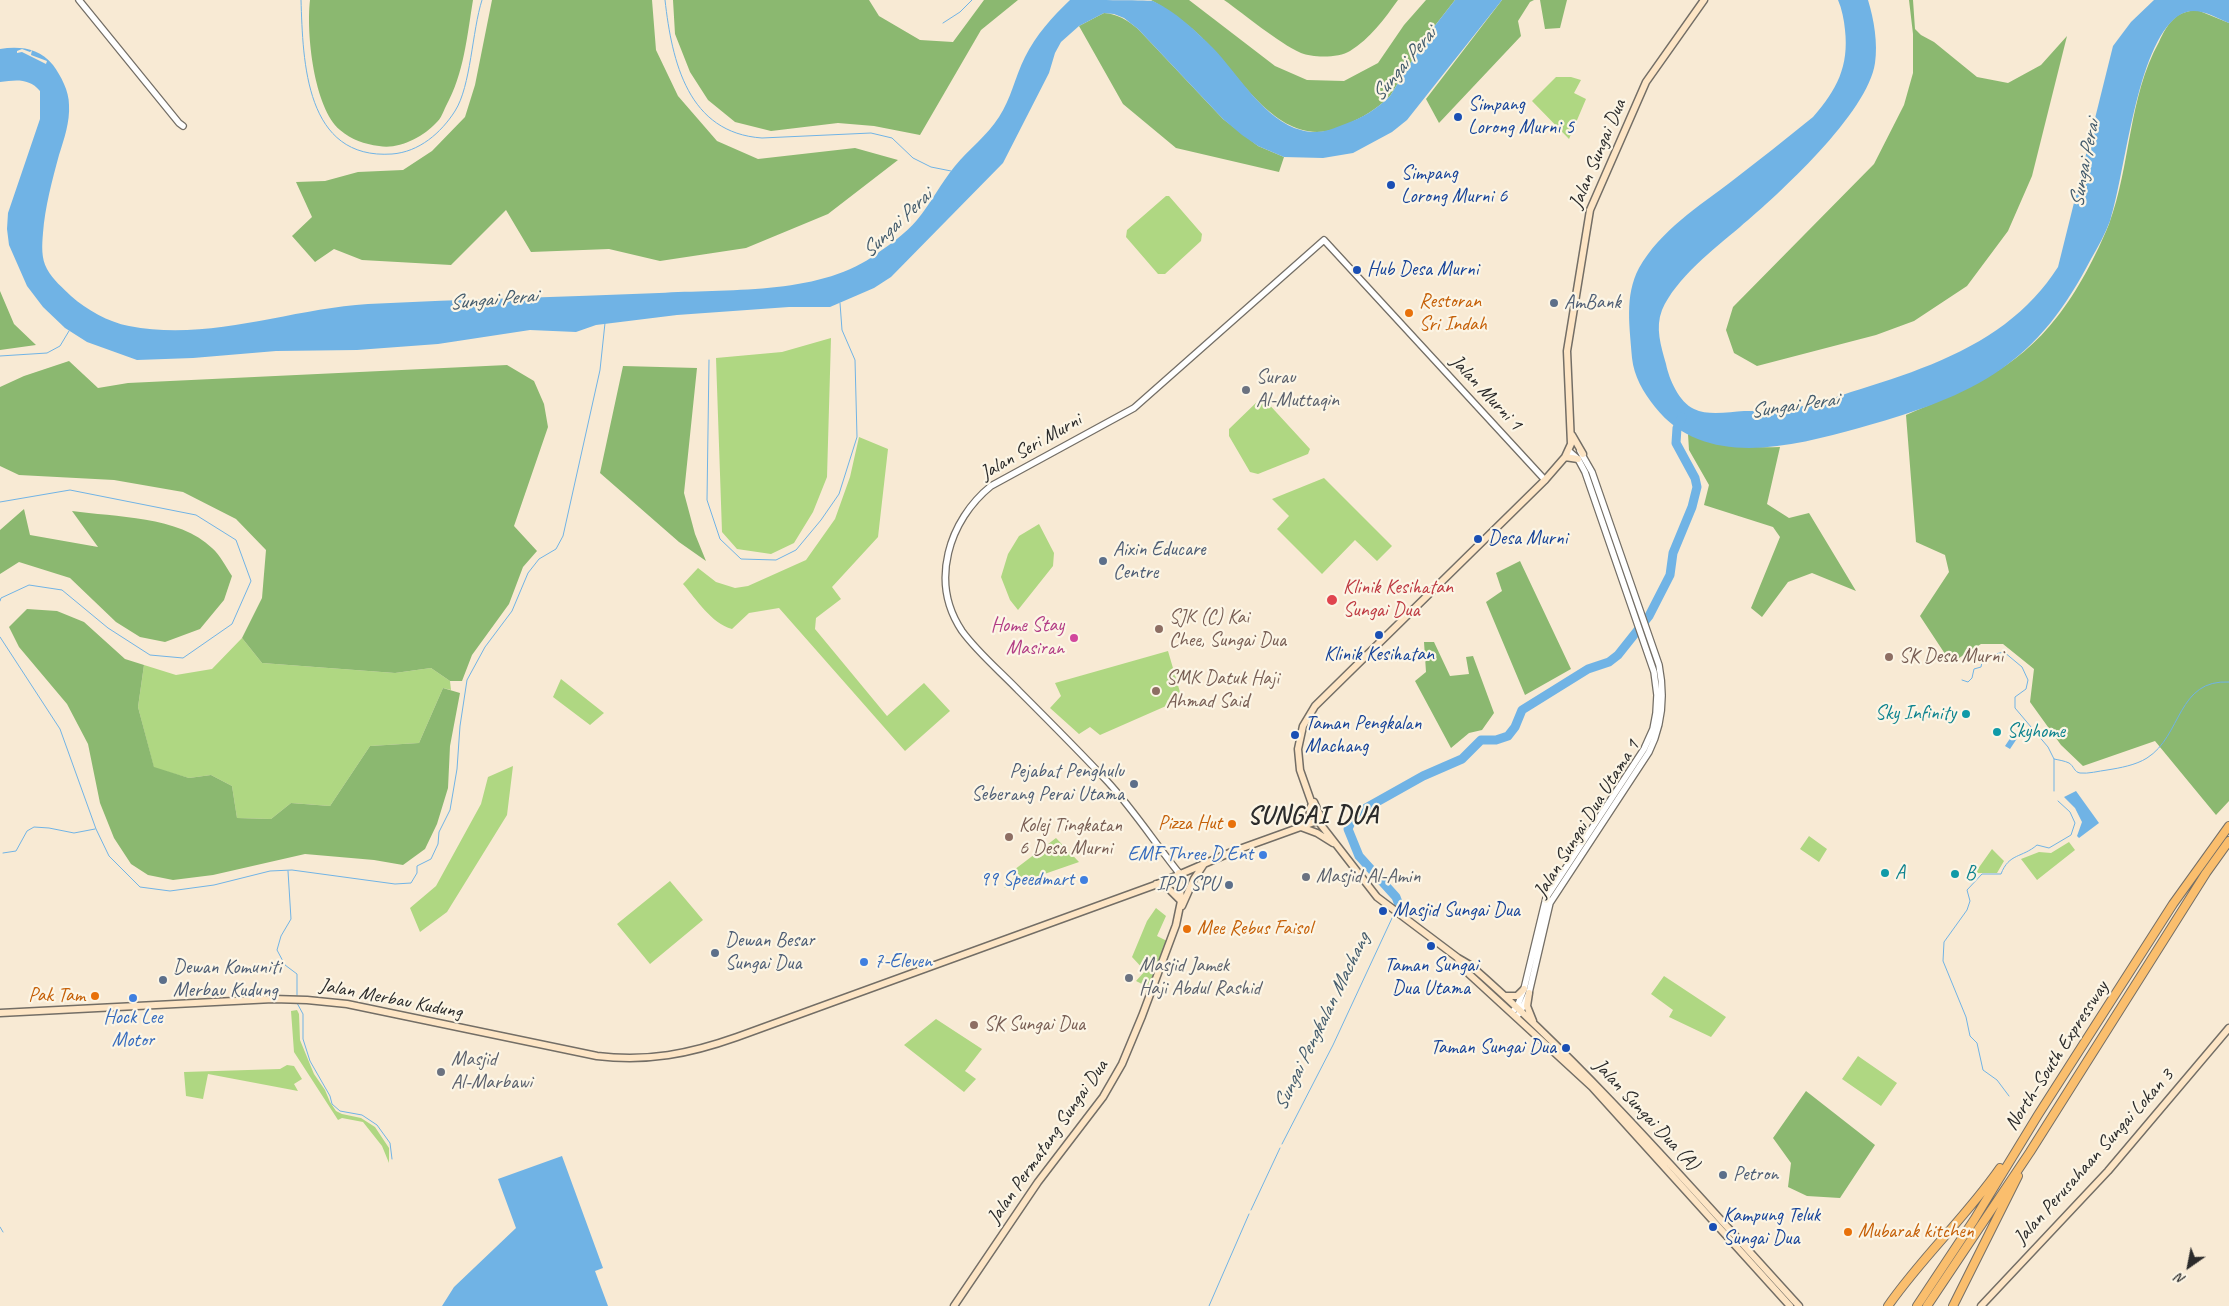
<!DOCTYPE html>
<meta charset="utf-8">
<style>
body{margin:0}
#map{position:relative;width:2229px;height:1306px;overflow:hidden;background:#f8ead4;font-family:Caveat,sans-serif}
canvas{display:block}
.north{position:absolute;left:2164px;top:1241px;width:50px;height:50px;-webkit-text-stroke:4px #fcf5e5;paint-order:stroke;rotate:213deg;font-size:14px;font-weight:700;line-height:20px;text-align:center;color:#2b2b2b}
.north::after{content:'';display:block;margin:auto;width:18px;height:22px;background:#2b2b2b;clip-path:polygon(50% 0,100% 100%,50% 72%,0 100%)}
</style>
<div id="map">
<canvas width="2229" height="1306"></canvas>
<div class="north">N</div>
</div>
<script>
const ctx = document.querySelector('canvas').getContext('2d');
ctx.lineJoin = 'round';
function fillPath(path, color) { ctx.fillStyle = color; ctx.fill(path, 'evenodd'); }
function trace(path, color, width, dash) { ctx.strokeStyle = color; ctx.lineWidth = width; ctx.lineCap = dash ? 'butt' : 'round'; ctx.setLineDash(dash || []); ctx.stroke(path); }
function label(font, color, halo, rows, align = 'center') {
  ctx.font = font + ' Caveat,sans-serif'; ctx.lineWidth = 4.5; ctx.setLineDash([]); ctx.textBaseline = 'middle'; ctx.strokeStyle = halo; ctx.fillStyle = color; for (const [text, x, y, turn = 0] of rows) {
    ctx.save(); ctx.translate(x, y); ctx.rotate((+turn || 0) * Math.PI / 180); ctx.textAlign = isNaN(turn) ? turn : align; if (halo) ctx.strokeText(text, 0, 0); ctx.fillText(text, 0, 0); ctx.restore();
  }
}
fillPath(new Path2D(`
 M 1556,77 L 1571,77 L 1581,80 L 1574,93 L 1586,99 L 1569,139 L 1532,101 Z
 M 1166,196 L 1169,196 L 1202,234 L 1201,241 L 1165,274 L 1158,274 L 1126,237 L 1127,230 Z
 M 831,338 L 827,477 L 813,512 L 794,543 L 771,554 L 737,549 L 722,532 L 716,358 L 782,352 Z
 M 1260,399 L 1265,400 L 1310,449 L 1308,454 L 1258,474 L 1250,472 L 1229,436 L 1229,429 Z
 M 859,437 L 888,449 L 878,537 L 832,587 L 841,599 L 816,618 L 815,629 L 887,716 L 924,683 L 950,711 L 905,751 L 779,608 L 749,613 L 732,629 C 711,623 697,600 683,584 L 698,568 L 716,582 L 735,588 L 748,586 L 806,560 L 835,519 L 850,477 Z
 M 1324,478 L 1392,546 L 1377,561 L 1355,540 L 1322,574 L 1277,529 L 1289,516 L 1272,499 Z
 M 1039,524 L 1054,553 L 1053,566 L 1018,610 L 1010,600 L 1001,577 L 1008,554 L 1019,536 Z
 M 242,638 L 262,663 L 395,673 L 431,668 L 450,681 L 451,690 L 443,688 L 419,743 L 370,746 L 330,806 L 291,803 L 271,819 L 237,818 L 232,786 L 211,775 L 189,778 L 154,768 L 138,707 L 144,665 L 176,675 L 212,669 Z
 M 1168,651 L 1182,699 L 1100,735 L 1090,727 L 1079,734 L 1050,708 L 1061,696 L 1055,683 Z
 M 561,679 L 604,713 L 590,725 L 553,697 Z
 M 513,766 L 507,815 L 447,912 L 420,932 L 410,908 L 436,886 L 481,804 L 488,777 Z
 M 1809,836 L 1827,849 L 1819,862 L 1800,849 Z
 M 1056,838 L 1079,862 L 1004,888 L 1014,878 L 1010,873 Z
 M 2069,842 L 2075,850 L 2037,880 L 2021,859 L 2039,852 L 2051,853 Z
 M 1992,849 L 2004,861 L 1997,873 L 1975,873 Z
 M 670,881 L 703,920 L 650,964 L 617,924 Z
 M 1156,908 L 1166,916 L 1157,936 L 1167,941 L 1150,988 L 1136,981 L 1145,971 L 1132,957 L 1147,921 Z
 M 1664,976 L 1726,1017 L 1711,1037 L 1669,1017 L 1673,1010 L 1651,994 Z
 M 297,1010 L 299,1014 L 300,1040 L 314,1074 L 325,1090 L 330,1102 L 336,1111 L 342,1114 L 361,1118 L 375,1127 L 389,1148 L 389,1163 L 382,1146 L 363,1122 L 342,1118 L 338,1120 L 294,1052 L 291,1011 Z
 M 936,1019 L 982,1049 L 965,1071 L 976,1079 L 964,1092 L 904,1045 Z
 M 1858,1056 L 1897,1083 L 1881,1106 L 1842,1079 Z
 M 287,1065 L 294,1066 L 302,1079 L 294,1084 L 298,1091 L 208,1074 L 203,1099 L 186,1096 L 184,1072 L 280,1069 Z`), '#afd782');
fillPath(new Path2D(`
 M 310,0 L 473,0 C 467,37 464,73 446,106 C 443,112 441,119 436,123 C 423,137 398,150 379,146 C 364,144 352,140 340,130 C 314,108 306,33 310,0 Z
 M 492,0 L 652,0 L 656,50 L 678,96 L 717,141 L 758,159 L 855,148 L 898,160 L 828,214 L 746,248 L 660,261 L 609,249 L 531,252 L 506,210 L 451,265 L 362,260 L 334,249 L 315,262 L 292,236 L 312,217 L 296,182 L 325,181 L 358,172 L 403,170 L 432,151 L 465,117 L 475,85 Z
 M 673,0 L 869,0 L 879,16 L 920,40 L 953,42 L 984,0 L 1018,0 L 981,30 L 920,135 L 874,126 L 838,123 L 771,131 L 735,122 L 708,100 L 690,72 L 675,34 Z
 M 1151,0 L 1189,0 L 1275,66 L 1307,80 L 1344,81 L 1378,63 L 1404,25 L 1426,0 L 1455,0 L 1430,32 L 1390,96 C 1377,109 1362,118 1345,125 C 1339,127 1333,130 1327,131 C 1278,140 1242,81 1214,50 C 1196,30 1174,13 1151,0 Z
 M 1224,0 L 1398,0 C 1385,18 1370,39 1350,51 C 1339,58 1313,58 1301,53 C 1277,42 1247,16 1224,0 Z
 M 1502,0 L 1534,0 L 1530,2 L 1518,21 L 1521,36 L 1439,123 L 1426,99 Z
 M 1540,0 L 1567,0 L 1560,28 L 1545,29 Z
 M 1909,0 L 1913,0 L 1915,29 L 1921,35 L 1934,42 L 1977,77 L 2008,83 L 2041,65 L 2067,36 L 2032,176 L 2008,231 L 1967,286 L 1914,321 L 1876,335 L 1757,366 L 1734,353 L 1726,330 L 1733,307 L 1874,164 L 1904,105 L 1913,73 L 1913,34 Z
 M 2197,10 L 2229,23 L 2229,801 L 2216,815 L 2155,741 L 2083,766 L 2061,745 L 2030,702 L 2034,669 L 2003,644 L 1981,644 L 1951,663 L 1920,616 L 1949,572 L 1945,555 L 1916,542 L 1906,415 C 1965,390 2016,370 2057,317 C 2077,292 2097,254 2109,224 C 2131,165 2128,98 2159,42 C 2163,33 2168,23 2176,17 C 2182,12 2190,11 2197,10 Z
 M 1104,13 C 1118,14 1127,20 1138,29 L 1223,119 L 1258,146 L 1284,157 L 1279,172 L 1176,148 L 1123,104 L 1079,26 Z
 M 0,291 L 14,324 L 36,345 L 0,350 Z
 M 69,361 L 98,388 L 128,383 L 507,365 L 534,381 L 544,404 L 548,427 L 514,526 L 537,551 L 523,567 L 509,604 L 472,655 L 462,681 L 450,681 L 431,668 L 395,673 L 262,663 L 242,638 L 262,598 L 266,550 L 236,519 L 183,492 L 114,480 L 19,475 L 0,466 L 0,387 L 24,376 Z
 M 623,366 L 697,368 L 684,493 L 695,534 L 706,561 L 679,542 L 600,473 Z
 M 1688,434 C 1718,446 1747,448 1780,447 L 1767,504 L 1789,518 L 1809,513 L 1856,591 L 1812,573 L 1788,582 L 1762,617 L 1751,608 L 1780,537 L 1773,527 L 1704,505 L 1709,485 L 1689,450 Z
 M 24,509 L 30,535 L 98,547 L 72,511 C 114,517 180,516 212,548 C 220,555 226,567 232,576 L 224,600 L 200,629 L 165,642 L 140,637 L 116,622 L 70,578 L 19,562 L 0,574 L 0,530 Z
 M 1520,561 L 1571,669 L 1525,695 L 1486,602 L 1502,591 L 1496,573 Z
 M 27,609 L 57,611 L 84,622 L 125,659 L 144,665 L 138,707 L 154,767 L 189,778 L 211,775 L 232,786 L 237,818 L 271,819 L 291,803 L 330,806 L 370,746 L 419,743 L 443,688 L 460,693 L 450,746 L 448,788 L 437,824 L 425,849 L 403,865 L 374,860 L 305,854 L 213,875 L 173,880 L 148,875 L 131,864 L 114,838 L 100,803 L 88,744 L 67,704 L 19,647 L 9,627 Z
 M 1424,642 L 1434,642 L 1450,676 L 1469,674 L 1466,657 L 1473,656 L 1494,713 L 1482,730 L 1469,733 L 1451,748 L 1415,681 L 1426,672 Z
 M 1806,1091 L 1875,1145 L 1840,1198 L 1807,1196 L 1788,1187 L 1791,1163 L 1773,1138 Z`), '#8bb870');
fillPath(new Path2D(`
 M 1070,0 C 1084,0 1143,0 1153,1 C 1175,11 1196,31 1213,48 C 1238,74 1265,121 1301,130 C 1317,135 1330,130 1345,124 C 1362,118 1377,109 1390,96 L 1430,32 L 1455,0 L 1502,0 L 1407,120 L 1392,132 L 1353,153 L 1323,158 L 1284,157 L 1258,146 L 1242,135 L 1223,119 L 1138,29 L 1124,18 L 1114,14 L 1104,13 L 1079,26 L 1061,42 L 1055,53 L 1049,73 L 1003,163 L 891,277 L 874,288 L 830,307 L 789,307 L 677,315 L 596,325 L 576,332 L 530,330 L 438,344 L 357,350 L 276,351 L 193,358 L 137,360 L 87,342 L 65,328 L 43,307 L 27,286 L 9,245 L 7,229 L 8,213 L 40,119 L 40,91 C 29,78 16,80 0,82 L 0,49 C 20,46 39,48 53,65 C 61,76 69,91 69,105 C 70,122 64,139 59,155 C 52,181 45,207 43,233 C 42,245 41,258 47,269 C 53,280 63,288 71,296 C 87,310 108,322 129,326 C 209,342 288,309 368,304 C 465,299 562,297 659,293 C 725,289 817,295 872,257 C 888,246 905,234 917,220 C 931,203 941,183 955,166 C 969,149 987,136 999,117 C 1011,99 1015,77 1025,57 C 1036,35 1052,17 1070,0 Z
 M 1838,0 L 1868,0 C 1874,19 1878,44 1875,63 C 1868,113 1778,195 1740,227 C 1714,249 1676,278 1662,310 C 1655,328 1661,346 1666,364 C 1669,379 1679,402 1694,409 C 1708,416 1729,412 1744,411 C 1762,411 1780,411 1798,407 C 1816,404 1834,398 1851,392 C 1904,376 1961,357 2005,324 C 2026,308 2044,289 2058,267 L 2113,46 L 2131,22 L 2154,0 L 2229,0 L 2229,23 C 2213,16 2194,4 2178,16 C 2136,46 2126,171 2110,221 C 2105,234 2098,247 2091,259 C 2067,305 2039,345 1994,374 C 1954,400 1905,415 1859,428 C 1793,446 1705,470 1655,407 C 1643,392 1634,376 1632,358 C 1630,328 1624,296 1639,268 C 1660,231 1699,206 1732,181 C 1759,160 1786,139 1813,117 C 1837,90 1849,66 1845,30 C 1844,20 1842,9 1838,0 Z
 M 2015,731 L 2020,734 L 2010,749 L 2005,746 Z
 M 2076,791 L 2099,823 L 2079,838 L 2077,836 L 2082,822 L 2075,808 L 2064,797 Z
 M 562,1156 L 603,1268 L 595,1271 L 608,1306 L 442,1306 L 454,1287 L 516,1228 L 498,1179 Z`), '#70b3e5');
fillPath(new Path2D(`
 M 22,49 L 30,52 L 32,50 L 31,55 L 47,61 L 46,64 L 22,52 L 17,53 L 17,51 Z`), '#f8ead4');
trace(new Path2D(`
 M 301,0 C 303,62 305,160 392,154 C 419,152 441,133 455,111 C 471,86 472,31 482,0
 M 665,0 C 672,62 688,133 762,138 L 871,133 L 892,138 L 913,158 L 931,167 L 951,171
 M 943,23 L 960,12 L 972,0
 M 0,356 L 47,353 L 60,346 L 69,331
 M 709,360 L 707,500 L 720,539 L 741,559 L 776,560 L 796,550 L 821,520 L 839,494 L 857,437 L 855,360 L 842,330 L 840,303
 M 0,502 L 70,490 L 196,515 L 236,540 L 251,581 L 232,624 L 183,658 L 150,655 L 108,628 L 62,590 L 29,585 L 1,598 L 0,601
 M 0,637 L 60,729 L 96,829 L 109,856 L 140,887 L 170,891 L 214,885 L 270,871 L 292,870 L 395,884 L 411,883 L 417,873 L 417,866 L 431,859 L 438,844 L 439,832 L 450,810 L 457,769 L 460,726 L 467,680 L 485,647 L 512,611 L 528,573 L 539,559 L 556,549 L 563,536 L 600,370 L 605,323
 M 1962,680 L 1968,682 L 1972,678 L 1974,669 L 1981,667 L 1983,657 L 2004,652 L 2022,667 L 2028,680 L 2026,689 L 2015,697 L 2015,708 L 2048,747 L 2054,759 C 2059,760 2065,761 2069,763 C 2074,766 2074,772 2080,773 C 2088,774 2099,771 2107,770 C 2120,768 2136,765 2147,758 C 2182,736 2177,679 2229,682
 M 2054,791 L 2054,759
 M 3,853 L 16,851 L 27,831 L 34,827 L 49,828 L 74,833 L 95,829
 M 288,871 L 291,919 L 281,936 L 277,950 L 285,965 L 297,974 L 297,995
 M 297,1003 L 303,1014 L 303,1039 L 310,1061 L 330,1096 L 332,1104 L 340,1111 L 362,1115 L 377,1125 L 390,1143 L 392,1159
 M 2009,1096 L 1997,1080 L 1983,1070 L 1977,1043 L 1970,1036 L 1966,1017 L 1943,961 L 1944,942 L 1967,910 L 1970,901 L 1967,890 L 1982,874 L 2001,874 C 2009,853 2022,858 2037,845 L 2049,848 L 2071,835 L 2075,823 L 2070,812 L 2058,801
 M 1282,1144 L 1333,1045 L 1393,916
 M 1251,1210 L 1280,1148
 M 0,1227 L 3,1232
 M 1209,1306 L 1249,1214`), '#70b3e5', 1);
trace(new Path2D(`
 M 1399,905 L 1396,897 L 1359,856 L 1348,829 L 1353,818 L 1366,808 L 1423,776 L 1462,759 L 1481,740 L 1496,740 L 1508,736 L 1515,727 L 1522,710 L 1588,669 L 1609,662 L 1618,655 L 1649,616 L 1670,575 L 1673,553 L 1692,507 L 1697,487 L 1695,478 L 1676,443 L 1677,428 L 1682,417`), '#70b3e5', 9);
const tertiary = new Path2D(`
 M 79,0 L 179,123 L 183,126
 M 1179,873 C 1155,843 1133,809 1107,781 C 1078,750 1049,721 1019,691 C 1001,672 978,653 962,631 C 929,582 949,520 991,486 L 1134,408 L 1324,240 L 1545,480
 M 1512,1012 L 1517,1007 L 1524,989 L 1546,898 L 1644,749 L 1653,729 L 1656,713 L 1657,695 L 1654,672 L 1585,472 L 1578,459 L 1569,451
 M 1517,1016 L 1521,1011 L 1529,993 L 1550,903 L 1649,752 C 1663,724 1665,696 1659,665 L 1592,472 L 1580,451`);
const secondary = new Path2D(`
 M 1704,0 L 1646,82 L 1590,210 L 1567,351 L 1571,444 L 1565,457 L 1545,480 L 1315,706 L 1303,726 L 1298,749 L 1300,770 L 1318,821 L 1377,897 L 1458,958 L 1470,965 C 1589,1069 1692,1189 1799,1306
 M 1572,435 L 1583,454
 M 1565,457 L 1578,459
 M 1314,802 L 1323,822
 M 1302,826 L 1309,817 L 1311,806
 M 1301,827 L 1317,833 L 1333,843
 M 1156,884 L 1168,888 L 1180,900
 M 1182,906 L 1194,879 L 1204,864
 M 1458,959 L 1469,974 L 1592,1087 L 1790,1306
 M 1529,993 L 1527,1006 L 1533,1021
 M 1506,996 L 1517,996 L 1524,989
 M 0,1013 L 273,999 L 307,1000 L 347,1004 L 597,1056 C 648,1062 689,1054 737,1037 L 1155,885 L 1234,851 L 1320,820
 M 954,1306 L 1038,1182 L 1103,1097 L 1122,1064 L 1142,1016 L 1176,925 L 1181,901 L 1179,873
 M 1981,1306 L 2108,1171 L 2229,1028`);
const motorway = new Path2D(`
 M 1888,1306 C 1922,1257 1966,1217 2000,1168
 M 1917,1306 L 1974,1220 L 2038,1115 L 2173,904 L 2229,826
 M 1927,1306 L 2030,1152 L 2206,873 L 2229,841
 M 1953,1306 L 2018,1176`);
trace(tertiary, '#736e66', 8);
trace(secondary, '#736e66', 9);
trace(motorway, '#736e66', 10);
trace(tertiary, '#fff', 5.5);
trace(secondary, '#fde5c5', 6);
trace(motorway, '#fabe6d', 8);
for (const [x, y, r, color] of [
 [1458,117,5,"#1a4fb4"],
 [1391,185,5,"#1a4fb4"],
 [1357,270,5,"#1a4fb4"],
 [1554,303,5,"#5c6f8a"],
 [1409,313,5,"#e8710a"],
 [1246,390,5,"#6b7280"],
 [1478,539,5,"#1a4fb4"],
 [1103,561,5,"#5c6f8a"],
 [1332,600,6,"#e0444e"],
 [1159,629,5,"#8d6e63"],
 [1379,635,5,"#1a4fb4"],
 [1074,638,5,"#d1479c"],
 [1889,657,5,"#8d6e63"],
 [1156,691,5,"#8d6e63"],
 [1966,714,5,"#0f9aa8"],
 [1997,732,5,"#0f9aa8"],
 [1295,735,5,"#1a4fb4"],
 [1134,784,5,"#5c6f8a"],
 [1232,824,5,"#e8710a"],
 [1009,837,5,"#8d6e63"],
 [1263,855,5,"#3f7fe0"],
 [1885,873,5,"#0f9aa8"],
 [1955,874,5,"#0f9aa8"],
 [1306,877,5,"#6b7280"],
 [1084,880,5,"#3f7fe0"],
 [1229,885,5,"#5c6f8a"],
 [1383,911,5,"#1a4fb4"],
 [1187,929,5,"#e8710a"],
 [1431,946,5,"#1a4fb4"],
 [715,953,5,"#5c6f8a"],
 [864,962,5,"#3f7fe0"],
 [1129,978,5,"#6b7280"],
 [163,980,5,"#5c6f8a"],
 [95,996,5,"#e8710a"],
 [133,998,5,"#3f7fe0"],
 [974,1025,5,"#8d6e63"],
 [1566,1048,5,"#1a4fb4"],
 [441,1072,5,"#6b7280"],
 [1723,1175,5,"#5c6f8a"],
 [1713,1227,5,"#1a4fb4"],
 [1848,1232,5,"#e8710a"]
]) { const dot = new Path2D(); dot.arc(x, y, r, 0, 2 * Math.PI); ctx.fillStyle = color; ctx.fill(dot); trace(dot, '#fcf5e5', 2); }
label('20px', '#164399', '#fcf5e5', [
 ["Simpang",1468,105],
 ["Lorong Murni 5",1468,128],
 ["Simpang",1401,174],
 ["Lorong Murni 6",1401,197],
 ["Hub Desa Murni",1367,270],
 ["Desa Murni",1488,539],
 ["Klinik Kesihatan",1379,655,"center"],
 ["Taman Pengkalan",1305,724],
 ["Machang",1305,747],
 ["Masjid Sungai Dua",1393,911],
 ["Taman Sungai",1431,966,"center"],
 ["Dua Utama",1431,989,"center"],
 ["Taman Sungai Dua",1556,1048,"right"],
 ["Kampung Teluk",1723,1216],
 ["Sungai Dua",1723,1239]
], 'left');
label('20px', '#2b2b2b', '#fcf5e5', [
 ["Jalan Sungai Dua",1598,154,-67],
 ["Jalan Murni 1",1486,393,47],
 ["Jalan Seri Murni",1031,447,-30],
 ["Jalan Sungai Dua Utama 1",1587,819,-58],
 ["Jalan Merbau Kudung",391,999,11],
 ["North–South Expressway",2057,1056,-57],
 ["Jalan Sungai Dua (A)",1646,1115,47],
 ["Jalan Permatang Sungai Dua",1048,1142,-55],
 ["Jalan Perusahaan Sungai Lokan 3",2094,1157,-48]
]);
label('20px', '#c56008', '#fcf5e5', [
 ["Restoran",1419,302],
 ["Sri Indah",1419,325],
 ["Pizza Hut",1222,824,"right"],
 ["Mee Rebus Faisol",1197,929],
 ["Pak Tam",85,996,"right"],
 ["Mubarak kitchen",1858,1232]
], 'left');
label('20px', '#4e5e75', '#fcf5e5', [
 ["AmBank",1564,303],
 ["Aixin Educare",1113,550],
 ["Centre",1113,573],
 ["Pejabat Penghulu",1124,772,"right"],
 ["Seberang Perai Utama",1124,795,"right"],
 ["IPD SPU",1219,885,"right"],
 ["Dewan Besar",725,941],
 ["Sungai Dua",725,964],
 ["Dewan Komuniti",173,968],
 ["Merbau Kudung",173,991],
 ["Petron",1733,1175]
], 'left');
label('20px', '#5b616d', '#fcf5e5', [
 ["Surau",1256,378],
 ["Al-Muttaqin",1256,401],
 ["Masjid Al-Amin",1316,877],
 ["Masjid Jamek",1139,966],
 ["Haji Abdul Rashid",1139,989],
 ["Masjid",451,1060],
 ["Al-Marbawi",451,1083]
], 'left');
label('20px', '#be3a42', '#fcf5e5', [
 ["Klinik Kesihatan",1343,588],
 ["Sungai Dua",1343,611]
], 'left');
label('20px', '#785e54', '#fcf5e5', [
 ["SJK (C) Kai",1169,618],
 ["Chee, Sungai Dua",1169,641],
 ["SK Desa Murni",1899,657],
 ["SMK Datuk Haji",1166,679],
 ["Ahmad Said",1166,702],
 ["Kolej Tingkatan",1019,826],
 ["6 Desa Murni",1019,849],
 ["SK Sungai Dua",984,1025]
], 'left');
label('20px', '#b23c85', '#fcf5e5', [
 ["Home Stay",1064,626],
 ["Masiran",1064,649]
], 'right');
label('20px', '#0d838f', '#fcf5e5', [
 ["Sky Infinity",1956,714,"right"],
 ["Skyhome",2007,732],
 ["A",1895,873],
 ["B",1965,874]
], 'left');
label('20px', '#366cbe', '#fcf5e5', [
 ["EMF Three D Ent",1253,855],
 ["99 Speedmart",1074,880],
 ["7-Eleven",874,962,"left"],
 ["Hock Lee",133,1018,"center"],
 ["Motor",133,1041,"center"]
], 'right');
label('italic 21px', '#435b6c', '#fcf5e5', [
 ["Sungai Perai",1404,65,-50],
 ["Sungai Perai",2085,164,-79],
 ["Sungai Perai",897,224,-44],
 ["Sungai Perai",493,300,-5],
 ["Sungai Perai",1794,406,-8],
 ["Sungai Pengkalan Machang",1322,1022,-64]
]);
ctx.letterSpacing = '1px';
label('bold 25px', '#2b2b2b', '#fcf5e5', [
 ["SUNGAI DUA",1313,816]
]);
ctx.letterSpacing = '0px';
</script>
